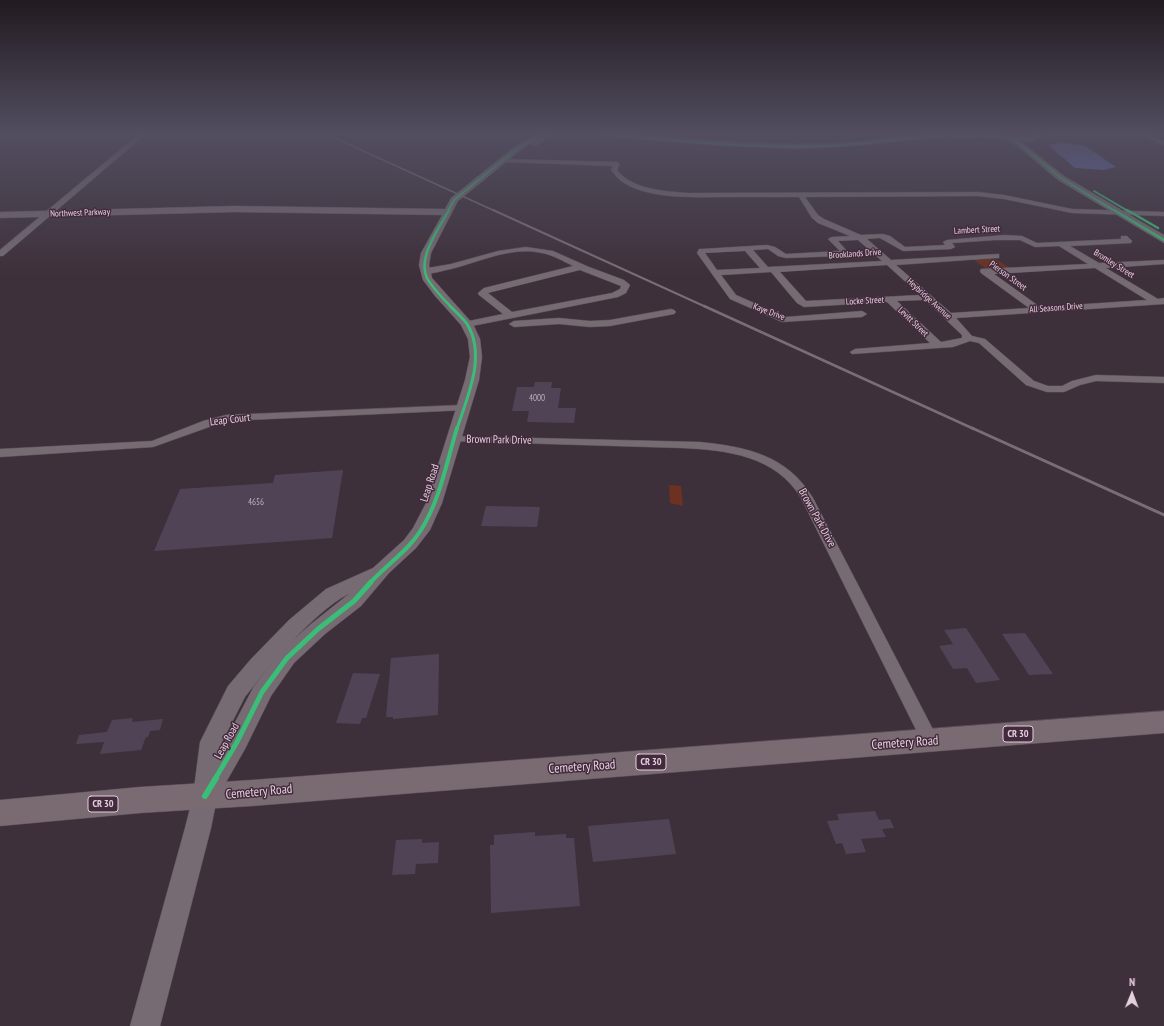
<!DOCTYPE html>
<style>
body{margin:0}
#map{position:relative;width:1164px;height:1026px;overflow:hidden;background:#3e303a;font-family:"PT Sans Narrow",sans-serif}
canvas{display:block}
.north{position:absolute;left:1112px;top:974px;width:40px;height:40px;-webkit-text-stroke:3px #442a3d;paint-order:stroke;rotate:1deg;font-size:11px;font-weight:700;line-height:16px;text-align:center;color:#e2d1dd}
.north::after{content:'';display:block;margin:auto;width:14px;height:18px;background:#e2d1dd;clip-path:polygon(50% 0,100% 100%,50% 72%,0 100%)}
</style>
<div id="map">
<canvas width="1164" height="1026"></canvas>
<div class="north">N</div>
</div>
<script>
const ctx = document.querySelector('canvas').getContext('2d');
ctx.lineJoin = 'round';
function fillPath(path, color) { ctx.fillStyle = color; ctx.fill(path, 'evenodd'); }
function trace(path, color, width, dash) { ctx.strokeStyle = color; ctx.lineWidth = width; ctx.lineCap = dash ? 'butt' : 'round'; ctx.setLineDash(dash || []); ctx.stroke(path); }
function label(font, color, halo, rows, align = 'center') {
  ctx.font = font + ' "PT Sans Narrow",sans-serif'; ctx.lineWidth = 3; ctx.setLineDash([]); ctx.textBaseline = 'middle'; ctx.strokeStyle = halo; ctx.fillStyle = color; for (const [text, x, y, turn = 0] of rows) {
    ctx.save(); ctx.translate(x, y); ctx.rotate((+turn || 0) * Math.PI / 180); ctx.textAlign = isNaN(turn) ? turn : align; if (halo) ctx.strokeText(text, 0, 0); ctx.fillText(text, 0, 0); ctx.restore();
  }
}
fillPath(new Path2D(`
 M 993,258 L 1009,267 L 1009,268 L 987,269 L 974,260 L 975,259 Z
 M 669,485 L 681,486 L 683,506 L 670,503 Z`), '#6c3121');
fillPath(new Path2D(`
 M 1061,142 L 1085,146 L 1116,167 L 1103,170 L 1075,168 L 1048,145 Z`), '#5e67b2');
fillPath(new Path2D(`
 M 535,382 L 552,382 L 551,388 L 561,388 L 558,408 L 576,408 L 574,423 L 527,422 L 529,411 L 512,411 L 517,387 L 534,387 Z
 M 343,470 L 332,538 L 154,551 L 180,489 L 273,483 L 275,475 Z
 M 486,506 L 540,507 L 537,527 L 481,526 Z
 M 966,628 L 1000,680 L 976,683 L 967,668 L 953,669 L 939,646 L 953,644 L 944,630 Z
 M 1025,633 L 1053,674 L 1029,675 L 1002,634 Z
 M 439,654 L 438,715 L 393,719 L 393,717 L 386,717 L 391,658 Z
 M 353,673 L 380,674 L 366,718 L 362,718 L 360,724 L 336,723 Z
 M 133,718 L 132,722 L 163,719 L 160,730 L 150,731 L 148,737 L 146,737 L 141,750 L 100,754 L 104,742 L 76,744 L 79,735 L 107,732 L 112,720 Z
 M 875,811 L 879,820 L 890,819 L 894,828 L 882,829 L 886,837 L 861,839 L 866,852 L 846,854 L 842,843 L 836,844 L 827,821 L 839,820 L 837,814 Z
 M 669,819 L 676,854 L 593,862 L 588,826 Z
 M 535,832 L 535,836 L 566,834 L 566,838 L 574,838 L 580,906 L 491,913 L 490,845 L 494,845 L 494,835 Z
 M 422,839 L 422,843 L 439,842 L 438,863 L 416,864 L 415,874 L 392,875 L 396,840 Z`), '#514356');
const minor = new Path2D(`
 M 139,134 L 146,134 L 3,256 L 0,256 L 0,250 Z
 M 1042,134 L 1157,134 L 1151,136 L 1164,141 L 1164,145 L 1142,136 L 1045,136 Z
 M 504,159 L 617,162 L 620,164 L 617,170 C 633,190 664,191 688,193 L 978,192 L 1004,195 L 1072,209 L 1164,212 L 1164,216 L 1072,213 L 1004,199 L 978,196 L 805,197 L 818,215 L 824,219 L 861,235 L 883,234 L 890,236 L 905,247 L 945,245 L 943,242 L 947,240 L 1005,235 L 1022,236 L 1037,243 L 1121,239 L 1121,236 L 1127,236 L 1132,241 L 1131,243 L 1070,246 L 1099,263 L 1164,260 L 1164,264 L 1106,268 L 1158,299 L 1164,298 L 1164,304 L 956,318 L 972,336 L 985,339 L 1034,381 L 1048,386 L 1062,386 L 1072,381 L 1096,375 L 1164,377 L 1164,383 L 1096,381 L 1080,385 L 1064,392 L 1047,392 L 1026,385 L 979,343 L 970,341 L 953,347 L 852,354 L 850,352 L 855,349 L 930,343 L 887,302 L 804,307 L 797,303 L 771,272 L 721,275 L 736,295 L 786,317 L 862,311 L 867,314 L 862,317 L 782,322 L 730,299 L 697,253 L 699,249 L 702,249 L 767,245 L 775,247 L 786,254 L 840,251 L 828,239 L 832,237 L 850,236 L 818,223 L 812,218 L 799,197 C 775,197 752,197 728,197 C 697,197 652,200 624,183 C 618,179 615,175 611,170 L 613,166 L 502,162 L 502,160 ZM 880,238 L 903,251 L 951,249 L 955,247 L 952,243 L 995,240 L 1020,240 L 1035,247 L 1059,246 L 1088,264 L 981,269 L 980,271 L 981,273 L 1029,308 L 951,313 L 896,265 L 996,258 L 999,258 L 999,254 L 891,260 L 867,239 ZM 858,240 L 882,261 L 768,267 L 753,250 L 768,249 L 778,256 L 786,258 L 841,256 L 848,252 L 838,241 ZM 745,251 L 760,268 L 717,270 L 705,253 ZM 887,265 L 920,295 L 806,301 L 780,272 ZM 1095,268 L 1147,300 L 1040,307 L 994,274 ZM 925,300 L 962,335 L 962,338 L 941,342 L 897,301 Z
 M 526,247 L 553,251 L 589,267 L 624,280 L 630,285 L 626,293 L 618,297 L 467,327 L 462,324 L 464,322 L 503,314 L 479,295 L 478,293 L 484,288 L 573,266 C 563,261 553,255 542,253 C 511,246 480,262 451,269 C 443,270 427,277 421,271 L 422,269 L 451,264 L 498,251 ZM 580,270 L 621,286 L 620,289 L 612,293 L 512,312 L 488,293 Z
 M 671,309 L 674,310 L 676,312 L 674,314 L 610,326 L 590,327 L 559,324 L 514,327 L 509,324 L 514,321 L 559,318 L 590,321 L 610,320 Z
 M 463,405 L 468,408 L 467,410 L 226,421 L 153,447 L 0,457 L 0,449 L 152,441 L 203,421 L 226,415 Z
 M 453,436 L 700,442 C 747,447 787,455 813,498 L 939,741 L 936,746 L 930,748 L 924,746 L 801,498 C 776,456 727,450 682,448 L 449,441 L 447,439 L 449,437 Z`);
const tertiary = new Path2D(`
 M 536,134 L 561,135 L 560,137 L 546,139 L 536,146 L 530,144 L 521,150 L 458,201 L 431,253 L 429,265 L 432,278 L 473,324 L 480,339 L 482,357 L 479,380 L 442,503 L 430,530 L 416,548 L 389,573 L 361,606 L 325,634 L 294,663 L 271,696 L 245,749 L 217,798 L 211,828 L 160,1026 L 130,1026 L 185,828 L 193,796 L 200,742 L 228,686 L 251,659 L 289,620 L 326,589 L 373,568 L 404,540 L 413,528 L 426,503 L 465,380 L 470,357 L 468,339 L 461,325 L 435,296 L 423,280 L 419,265 L 421,253 L 442,215 L 235,212 L 0,218 L 0,212 L 235,206 L 445,209 L 451,198 L 515,146 ZM 350,593 L 311,624 L 293,640 C 310,623 329,604 350,593 ZM 273,661 L 254,686 L 222,747 L 222,742 L 245,697 Z
 M 596,134 L 630,134 L 739,142 L 795,144 L 840,143 L 924,134 L 1000,134 L 1008,137 L 1004,139 L 986,137 L 946,137 L 840,147 L 795,149 L 711,145 L 599,136 Z`);
const secondary = new Path2D(`
 M 1030,134 L 1039,134 L 1041,137 L 1031,142 L 1022,142 L 1064,176 L 1164,235 L 1164,243 L 1058,180 L 1017,146 L 1006,139 L 1007,136 C 1015,135 1023,139 1032,136 Z`);
const primary = new Path2D(`
 M 1164,711 L 1164,733 L 252,806 L 140,813 L 0,826 L 0,800 L 140,787 L 252,780 Z`);
trace(minor, '#5a4e56', 1);
trace(tertiary, '#5a4e56', 1);
trace(secondary, '#5a4e56', 1);
trace(primary, '#5a4e56', 1);
fillPath(minor, '#766b73');
fillPath(tertiary, '#766b73');
fillPath(secondary, '#766b73');
fillPath(primary, '#7a6a72');
trace(new Path2D(`
 M 326,134 L 495,211`), '#7a6d76', 1.5);
trace(new Path2D(`
 M 493,210 L 706,307`), '#7a6d76', 2);
trace(new Path2D(`
 M 704,306 L 974,429`), '#7a6d76', 2.5);
trace(new Path2D(`
 M 972,428 L 1164,515`), '#7a6d76', 3);
trace(new Path2D(`
 M 599,134 C 673,140 749,149 824,146 C 869,144 914,137 960,134
 M 953,136 L 986,135 L 1004,137
 M 1010,139 L 1020,144 L 1061,178 L 1115,211
 M 1094,191 L 1128,211
 M 448,211 L 454,200 L 518,148 L 542,134`), '#3abd76', 2);
trace(new Path2D(`
 M 449,210 C 439,228 417,258 427,278 C 433,289 443,298 451,307
 M 1114,210 L 1164,240
 M 1127,210 L 1158,228`), '#3abd76', 2.5);
trace(new Path2D(`
 M 450,306 C 456,312 463,318 467,324 C 487,356 467,397 457,429`), '#3abd76', 3);
trace(new Path2D(`
 M 370,583 C 386,565 408,551 421,530 C 440,500 447,461 457,428`), '#3abd76', 4);
trace(new Path2D(`
 M 215,779 L 237,742 L 262,692 L 287,658 L 318,629 L 354,601 L 371,582`), '#3abd76', 5);
trace(new Path2D(`
 M 205,796 L 216,778`), '#3abd76', 6);
const sky = ctx.createLinearGradient(0, 0, 0, 278);
sky.addColorStop(0, '#221a20');
sky.addColorStop(0.48, '#524e60');
sky.addColorStop(1, '#524e6000');
ctx.fillStyle = sky;
ctx.fillRect(0, 0, 1164, 278);
label('9px', '#e2d1dd', '#442a3d', [
 ["Northwest Parkway",80,213,-2],
 ["Lambert Street",977,230,-3],
 ["Brooklands Drive",855,254,-4],
 ["Bromley Street",1114,264,32],
 ["Pierson Street",1008,276,36],
 ["Heybridge Avenue",929,299,42],
 ["Locke Street",865,301,-3],
 ["All Seasons Drive",1056,308,-4],
 ["Kaye Drive",769,312,21],
 ["Levitt Street",913,322,44]
]);
label('9px', '#beaebb', null, [
 ["4000",537,398],
 ["4656",256,502]
]);
for (const [x, y, w] of [
 [1018,734,30],
 [651,762,30],
 [103,804,30]
]) { const box = new Path2D(); box.roundRect(x - w / 2, y - 8, w, 16, 3); ctx.fillStyle = '#442a3d'; ctx.fill(box); trace(box, '#e2d1dd', 1); }
label('bold 10px', '#e2d1dd', null, [
 ["CR 30",1018,734],
 ["CR 30",651,762],
 ["CR 30",103,804]
]);
label('11px', '#e2d1dd', '#442a3d', [
 ["Leap Court",230,420,-7],
 ["Brown Park Drive",499,440,1],
 ["Leap Road",430,483,-72],
 ["Brown Park Drive",817,518,61],
 ["Leap Road",227,741,-61]
]);
label('13px', '#e2d1dd', '#442a3d', [
 ["Cemetery Road",905,743,-4],
 ["Cemetery Road",582,767,-4],
 ["Cemetery Road",259,792,-5]
]);
</script>
